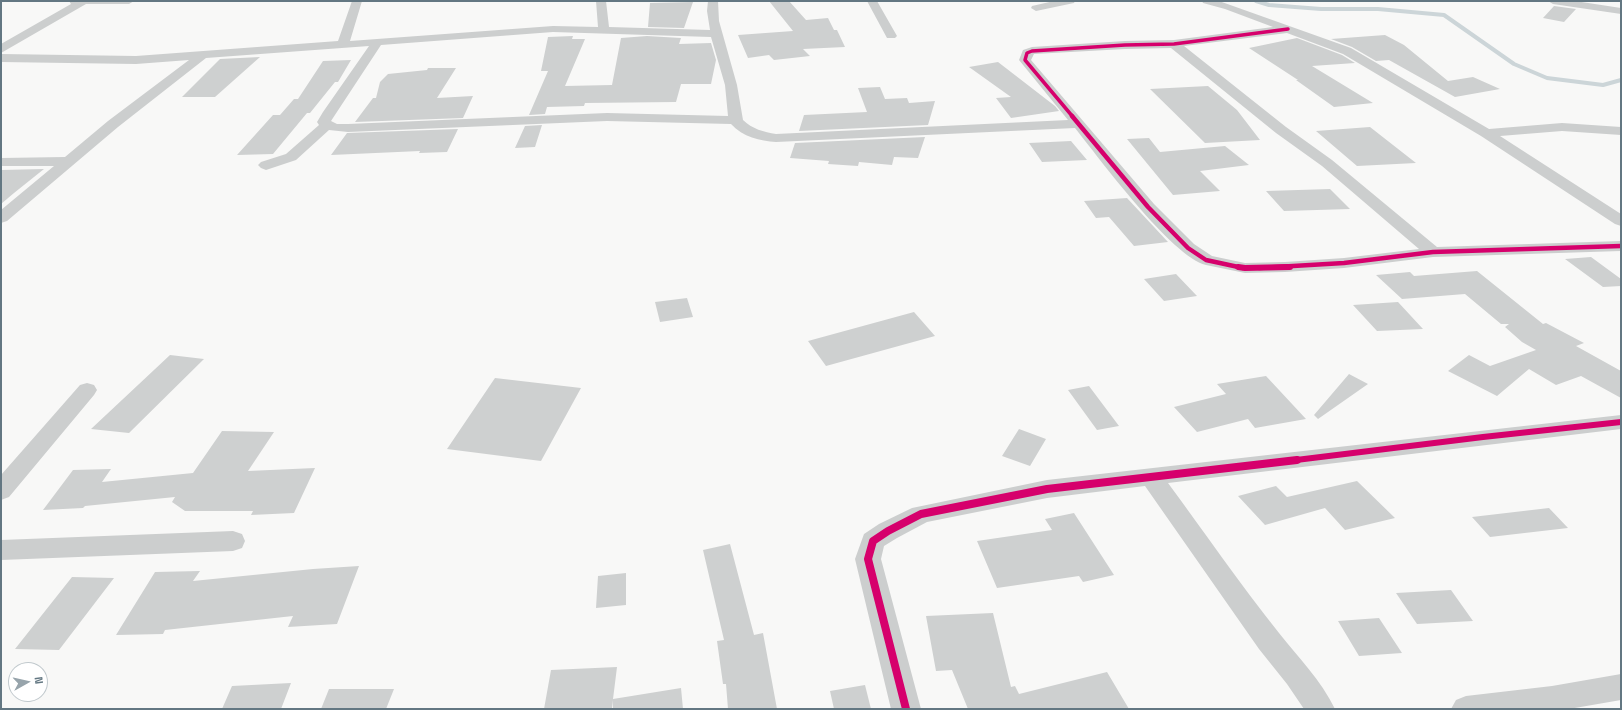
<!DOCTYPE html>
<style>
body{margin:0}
#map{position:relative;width:1622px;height:710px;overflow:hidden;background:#f8f8f7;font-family:"Space Grotesk",sans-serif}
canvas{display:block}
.frame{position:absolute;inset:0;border:2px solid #637782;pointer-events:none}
.north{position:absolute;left:8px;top:662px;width:40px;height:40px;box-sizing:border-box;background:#fff;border:1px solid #c1c9cd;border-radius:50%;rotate:82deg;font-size:11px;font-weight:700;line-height:16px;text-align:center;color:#637782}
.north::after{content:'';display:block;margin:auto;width:14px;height:18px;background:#97a4ab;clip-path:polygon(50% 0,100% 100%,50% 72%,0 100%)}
</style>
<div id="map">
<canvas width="1622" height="710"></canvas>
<div class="frame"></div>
<div class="north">N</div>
</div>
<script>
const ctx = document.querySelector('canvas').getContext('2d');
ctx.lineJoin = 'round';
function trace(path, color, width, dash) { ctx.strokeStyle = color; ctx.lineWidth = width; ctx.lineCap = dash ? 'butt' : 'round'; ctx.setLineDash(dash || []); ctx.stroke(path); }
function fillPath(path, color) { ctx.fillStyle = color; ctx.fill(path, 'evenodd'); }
trace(new Path2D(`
 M 1256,1 L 1269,5 L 1321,9 L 1378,9 L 1444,15 L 1514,64 L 1547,78 L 1603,85 L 1621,80`), '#ccd5d8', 4);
fillPath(new Path2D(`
 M 769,1 L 789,1 L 806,20 L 828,18 L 834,30 L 837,30 L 845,47 L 803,49 L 810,56 L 774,60 L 769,55 L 748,58 L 738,35 L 793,31 Z
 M 693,2 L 684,28 L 648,27 L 650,3 Z
 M 1554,6 L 1576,9 L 1564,22 L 1543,18 Z
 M 1385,35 L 1404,45 L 1448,81 L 1473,77 L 1500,89 L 1455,97 L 1389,60 L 1376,61 L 1352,47 L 1331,39 Z
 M 573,36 L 572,39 L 585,39 L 565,86 L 612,85 L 621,38 L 647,36 L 681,38 L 679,44 L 711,43 L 716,60 L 711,84 L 681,84 L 676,102 L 585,103 L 584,106 L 547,107 L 545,114 L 529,115 L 548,71 L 541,71 L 548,37 Z
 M 1297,38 L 1342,55 L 1355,63 L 1312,66 L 1373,103 L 1334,107 L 1296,80 L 1298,80 L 1249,48 Z
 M 260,57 L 215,97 L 182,97 L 220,59 Z
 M 351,60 L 338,82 L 335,82 L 310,113 L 307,113 L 273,154 L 237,155 L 273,115 L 280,115 L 294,99 L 298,99 L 323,61 Z
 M 998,62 L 1055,106 L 1059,111 L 1011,118 L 996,98 L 1011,97 L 969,67 Z
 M 428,68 L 456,68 L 437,98 L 473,96 L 463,118 L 355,122 L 373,98 L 376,98 L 380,82 L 388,74 L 427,70 Z
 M 1208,86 L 1237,110 L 1260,140 L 1205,143 L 1150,89 Z
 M 880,87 L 885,99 L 907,98 L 909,103 L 935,101 L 928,125 L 799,131 L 804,115 L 867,112 L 858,88 Z
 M 542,125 L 535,147 L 515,148 L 525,126 Z
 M 1370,127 L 1416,163 L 1357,166 L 1316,131 Z
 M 458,129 L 447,152 L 419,153 L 420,151 L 331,155 L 347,133 Z
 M 925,137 L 918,158 L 894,157 L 892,165 L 859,162 L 858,166 L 828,164 L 829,161 L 790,158 L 795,143 Z
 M 1149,138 L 1160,152 L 1225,146 L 1249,165 L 1200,171 L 1220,191 L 1173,195 L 1127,139 Z
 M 1071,141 L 1087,160 L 1042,162 L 1029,143 Z
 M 44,169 L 14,193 L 1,204 L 1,170 Z
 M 1330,189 L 1350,209 L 1284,211 L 1266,191 Z
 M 1127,198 L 1168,242 L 1134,246 L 1109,217 L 1096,218 L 1084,201 Z
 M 1591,257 L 1621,279 L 1621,286 L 1603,287 L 1565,259 Z
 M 1477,271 L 1543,324 L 1546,323 L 1584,343 L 1576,346 L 1621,371 L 1621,398 L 1581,376 L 1556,385 L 1529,369 L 1497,396 L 1448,371 L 1469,355 L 1490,366 L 1536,350 L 1522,342 L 1505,327 L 1509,324 L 1501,324 L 1465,294 L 1402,299 L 1376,275 L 1410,272 L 1414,276 Z
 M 1176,274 L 1197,296 L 1164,301 L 1144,279 Z
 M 687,298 L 693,317 L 660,322 L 655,302 Z
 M 1398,302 L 1423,329 L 1377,331 L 1353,305 Z
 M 914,312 L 935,336 L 826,366 L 808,341 Z
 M 170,355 L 204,359 L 129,433 L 91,429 Z
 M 1349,374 L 1368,384 L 1318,419 L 1314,415 Z
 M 1266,376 L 1306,419 L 1255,428 L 1248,419 L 1197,432 L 1174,407 L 1226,394 L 1217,384 Z
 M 495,378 L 581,388 L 541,461 L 447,449 Z
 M 1089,386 L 1119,426 L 1097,430 L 1068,390 Z
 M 1019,429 L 1046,439 L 1030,466 L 1002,456 Z
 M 222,431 L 274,432 L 248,471 L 315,468 L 294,513 L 251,515 L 253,511 L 185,511 L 172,502 L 175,497 L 85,506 L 83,508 L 43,510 L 73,470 L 111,469 L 102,482 L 193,473 Z
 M 1357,481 L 1395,518 L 1345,530 L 1325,508 L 1265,525 L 1238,496 L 1276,486 L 1287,497 Z
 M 1549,508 L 1568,528 L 1490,537 L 1472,517 Z
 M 1074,513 L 1114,575 L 1083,582 L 1079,576 L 997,588 L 977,541 L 1052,530 L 1045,519 Z
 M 730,544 L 754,635 L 763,633 L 777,709 L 728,709 L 726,684 L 723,684 L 717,641 L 724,640 L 703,550 Z
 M 359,566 L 337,624 L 288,627 L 293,616 L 165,630 L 163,634 L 116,635 L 155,572 L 200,571 L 193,581 L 313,569 Z
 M 626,573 L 626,605 L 596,608 L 598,576 Z
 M 72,577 L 114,578 L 59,650 L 15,649 Z
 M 1451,590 L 1473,621 L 1417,624 L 1396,593 Z
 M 993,613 L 1011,687 L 1015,686 L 1019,694 L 1107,672 L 1129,709 L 968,709 L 952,670 L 936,671 L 926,616 Z
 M 1379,618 L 1402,653 L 1359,656 L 1338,621 Z
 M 617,667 L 613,699 L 681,688 L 683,709 L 613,709 L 613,700 L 612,709 L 544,709 L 551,670 Z
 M 291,683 L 281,709 L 222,709 L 232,686 Z
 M 865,685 L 871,709 L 834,709 L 830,691 Z
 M 329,689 L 394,689 L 386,709 L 321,709 Z`), '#ced0d0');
fillPath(new Path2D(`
 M 69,1 L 134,1 L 129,4 L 86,4 L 1,53 L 1,44 L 71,4 Z
 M 352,1 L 362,1 L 350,41 L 553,26 L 598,27 L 596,1 L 606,1 L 609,27 L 710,30 L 707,11 L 708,1 L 718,1 L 719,21 L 737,85 L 743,120 C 752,129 764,132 776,134 L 1068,120 L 1019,60 L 1023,50 L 1032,47 L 1125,41 L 1174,40 L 1273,27 L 1225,9 L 1203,3 L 1202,1 L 1219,1 L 1351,48 L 1489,129 L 1562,123 L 1621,127 L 1621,135 L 1562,131 L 1500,136 L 1621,214 L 1621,226 L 1615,224 L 1481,136 L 1343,54 L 1287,33 L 1184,46 L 1286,127 L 1332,160 L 1437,247 L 1621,241 L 1621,251 L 1433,257 L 1344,268 L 1285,272 L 1245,273 L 1206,265 C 1172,257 1099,158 1075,128 L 776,142 C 760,141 743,137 731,124 L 607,121 L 348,132 L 329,130 L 296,160 L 266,170 L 261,168 L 258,165 L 261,162 L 286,154 L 319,125 L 317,122 L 323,112 L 369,46 L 206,58 L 118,127 L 7,221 L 1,223 L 1,210 L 54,166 L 1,166 L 1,158 L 65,157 L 108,121 L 189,60 L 136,64 L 1,62 L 1,54 L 136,56 L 338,41 ZM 553,32 L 711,37 L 725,85 L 728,116 L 607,113 L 348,124 L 337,124 L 331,121 L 381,45 ZM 1171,48 L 1276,133 L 1322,166 L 1419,249 L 1344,258 L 1285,262 L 1245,263 L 1212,256 L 1194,244 L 1154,204 L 1031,60 L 1034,54 L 1125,49 Z
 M 867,1 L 877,1 L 897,36 L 895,38 L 887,38 Z
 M 1054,1 L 1075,1 L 1074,3 L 1036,11 L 1031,8 L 1032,6 Z
 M 1548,1 L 1575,1 L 1621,8 L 1621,14 L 1553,4 Z
 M 87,383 L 94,385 L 97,390 L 94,395 L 9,497 L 1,500 L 1,475 L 80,385 Z
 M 1621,415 L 1621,429 L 1168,483 C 1205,533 1240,584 1279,633 C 1298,657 1321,680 1335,709 L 1304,709 L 1287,684 L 1259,649 L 1145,486 L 1047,498 L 927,522 L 897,538 L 884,546 L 881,559 L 921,709 L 891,709 L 855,559 L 864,534 L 879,524 L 912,508 L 1047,480 Z
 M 233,531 L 242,534 L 245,541 L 242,548 L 233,551 L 1,560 L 1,540 Z
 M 1621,674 L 1621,700 L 1569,709 L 1451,709 L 1456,700 L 1466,696 L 1552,686 Z`), '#cccece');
trace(new Path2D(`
 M 1073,117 L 1025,60 L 1027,53 L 1032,51 L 1125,45 L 1174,44 L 1288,29`), '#d6006c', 3.5);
trace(new Path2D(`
 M 1072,116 L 1148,207 L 1188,248 L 1206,260 L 1243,268
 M 1259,268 L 1344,263 L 1433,252 L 1621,246`), '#d6006c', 4.5);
trace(new Path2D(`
 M 1238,267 L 1245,268 L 1290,267
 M 1288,461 L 1483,437 L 1621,422`), '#d6006c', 6);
trace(new Path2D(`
 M 906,709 L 868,559 L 873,541 L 888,531 L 921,514 L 1047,489 L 1297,460`), '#d6006c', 8);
</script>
